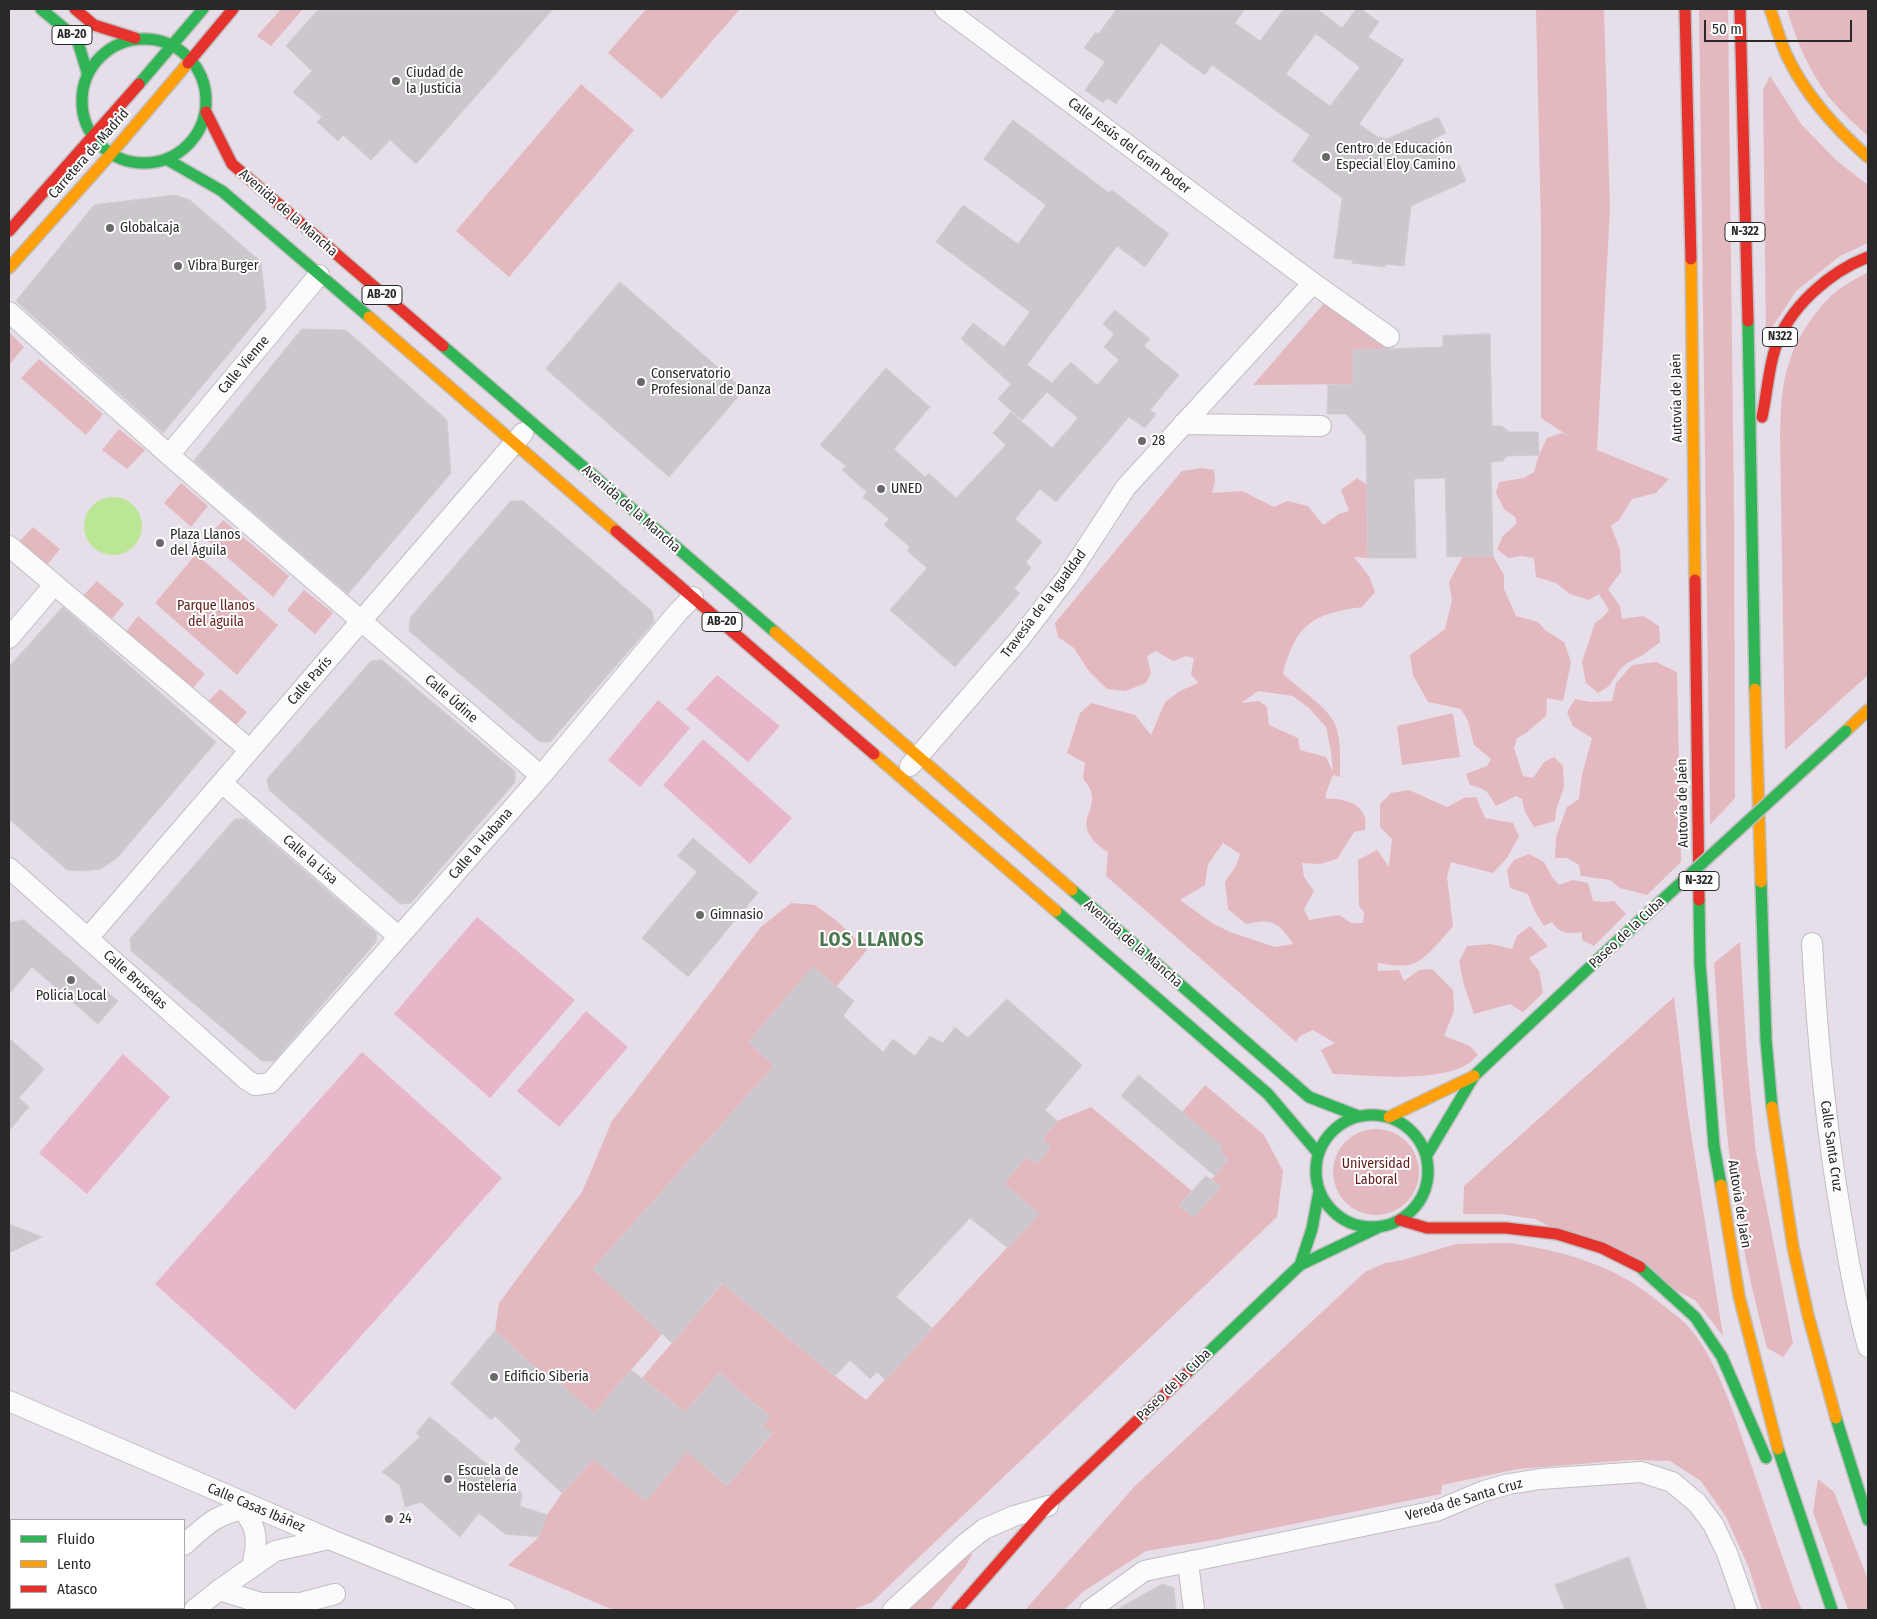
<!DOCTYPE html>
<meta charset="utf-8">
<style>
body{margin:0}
#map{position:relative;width:1877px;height:1619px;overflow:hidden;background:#e6dee8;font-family:"Fira Sans Condensed",sans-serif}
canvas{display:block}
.frame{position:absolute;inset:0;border:10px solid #292929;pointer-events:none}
.legend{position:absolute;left:10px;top:1519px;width:175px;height:90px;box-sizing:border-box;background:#fff;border:1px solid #a9a9a9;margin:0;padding:6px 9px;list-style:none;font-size:15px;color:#292929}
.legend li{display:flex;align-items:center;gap:10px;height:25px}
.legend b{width:25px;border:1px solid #a9a9a9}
.scale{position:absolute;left:1704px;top:20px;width:148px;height:22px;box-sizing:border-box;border:2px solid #292929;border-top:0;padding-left:6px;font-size:15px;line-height:18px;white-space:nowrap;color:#292929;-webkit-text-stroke:4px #fff;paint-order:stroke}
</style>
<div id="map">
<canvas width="1877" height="1619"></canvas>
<div class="frame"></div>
<ul class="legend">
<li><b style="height:6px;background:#30b455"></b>Fluido</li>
<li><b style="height:6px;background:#ff9f0a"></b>Lento</li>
<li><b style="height:6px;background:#e5322d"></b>Atasco</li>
</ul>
<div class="scale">50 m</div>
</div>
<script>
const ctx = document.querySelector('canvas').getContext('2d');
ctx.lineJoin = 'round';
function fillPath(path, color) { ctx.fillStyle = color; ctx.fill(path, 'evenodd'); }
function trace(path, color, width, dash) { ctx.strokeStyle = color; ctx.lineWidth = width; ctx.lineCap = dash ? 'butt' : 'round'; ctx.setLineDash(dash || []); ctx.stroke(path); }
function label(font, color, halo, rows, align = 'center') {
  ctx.font = font + ' "Fira Sans Condensed",sans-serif'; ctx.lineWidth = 4; ctx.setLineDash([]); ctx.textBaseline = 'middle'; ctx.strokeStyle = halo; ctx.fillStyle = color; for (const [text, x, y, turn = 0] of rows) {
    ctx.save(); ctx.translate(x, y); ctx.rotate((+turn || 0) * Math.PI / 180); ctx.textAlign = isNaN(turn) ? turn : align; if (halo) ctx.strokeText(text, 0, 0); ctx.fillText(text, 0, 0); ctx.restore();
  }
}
fillPath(new Path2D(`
 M 281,9 L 303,9 L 271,46 L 257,36 Z
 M 646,9 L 740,9 L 662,99 L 608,53 Z
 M 1536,9 L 1604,9 L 1610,209 L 1597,450 L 1669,479 L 1656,493 L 1632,499 L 1619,520 L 1611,526 L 1620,550 L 1621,572 L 1608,589 L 1620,606 L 1622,619 L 1643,616 L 1659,626 L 1660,642 L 1643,655 L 1627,663 L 1619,671 L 1609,686 L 1598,693 L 1586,683 L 1582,662 L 1595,623 L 1602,618 L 1609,610 L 1599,594 L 1589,600 L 1570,594 L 1556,583 L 1536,577 L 1534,558 L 1521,556 L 1508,558 L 1497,549 L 1503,536 L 1517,523 L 1515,517 L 1504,509 L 1496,493 L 1499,482 L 1524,478 L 1534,472 L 1539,455 L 1547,438 L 1562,433 L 1570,437 L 1541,418 L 1541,228 Z
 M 1699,9 L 1728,9 L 1734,513 L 1735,798 L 1710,825 Z
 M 1787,9 L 1868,9 L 1868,136 C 1857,126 1844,115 1834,103 C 1812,78 1796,41 1787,9 Z
 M 1770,76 L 1801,124 L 1837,161 L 1868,185 L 1868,243 L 1840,256 L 1796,291 L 1766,337 L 1763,90 Z
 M 581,84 L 634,130 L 509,277 L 456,231 Z
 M 1868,272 L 1868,675 L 1785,750 L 1780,433 C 1781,409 1781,386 1789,363 C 1796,339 1814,312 1832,295 C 1843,285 1856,279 1868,272 Z
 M 1326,301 L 1391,344 L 1388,349 L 1353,384 L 1253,385 Z
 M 9,332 L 24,347 L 9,365 Z
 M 39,359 L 103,414 L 86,435 L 21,378 Z
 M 119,429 L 145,450 L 127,469 L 102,450 Z
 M 1202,468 L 1214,470 L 1215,482 L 1212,493 L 1242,491 L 1274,507 L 1287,501 L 1308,506 L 1323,525 L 1339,514 L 1349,511 L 1341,490 L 1357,478 L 1367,485 L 1368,558 L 1354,557 L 1369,576 L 1375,592 L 1362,607 C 1312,614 1296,624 1283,674 C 1297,687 1330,709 1336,726 C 1341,742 1340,760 1340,777 L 1333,775 L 1326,793 L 1326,799 C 1340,798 1361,802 1365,818 C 1366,821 1365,827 1365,830 L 1354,832 L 1337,859 L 1320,864 L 1302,863 L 1304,877 L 1314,891 L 1304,909 L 1309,920 L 1339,915 L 1351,923 L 1363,923 L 1364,912 L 1359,906 L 1358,860 L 1377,850 L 1389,867 L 1392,839 L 1380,827 L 1380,804 L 1391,793 L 1409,790 L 1447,807 L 1464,798 L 1476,797 L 1485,818 L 1513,823 L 1519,836 L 1507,858 L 1493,873 L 1451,862 L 1447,877 L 1453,926 C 1444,937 1429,955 1417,962 C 1406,968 1389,965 1378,963 L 1378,971 L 1399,970 L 1404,981 L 1419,970 L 1432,969 L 1453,990 L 1454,1011 L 1444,1036 L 1470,1046 L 1478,1055 C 1474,1058 1471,1063 1466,1065 C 1434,1083 1369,1075 1333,1074 L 1321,1050 L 1335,1043 L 1313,1030 L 1300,1036 L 1296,1042 L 1106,876 L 1108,852 C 1096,845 1083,833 1087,818 C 1090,809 1094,801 1091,791 C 1090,787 1085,782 1083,778 L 1085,763 L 1067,753 L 1080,713 L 1091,703 L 1135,715 L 1151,735 L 1165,702 L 1180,691 L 1198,683 L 1191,674 L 1194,658 L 1186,656 L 1173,661 L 1156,651 L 1147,656 L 1151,673 L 1146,683 L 1125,691 L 1107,689 L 1088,670 L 1074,648 L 1058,637 L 1055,623 L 1182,471 ZM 1258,691 L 1293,696 L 1309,708 L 1326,727 L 1331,751 L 1333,772 L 1326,757 L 1300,750 L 1298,738 L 1269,725 L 1267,707 L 1259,701 L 1241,703 ZM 1223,843 L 1240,854 L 1236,866 L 1225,882 L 1228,909 L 1246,924 C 1272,918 1279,922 1293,944 L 1275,947 L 1230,932 L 1212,923 L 1180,900 L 1205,885 L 1208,864 Z
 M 181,483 L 208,506 L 191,527 L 164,503 Z
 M 223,520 L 289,576 L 273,597 L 206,539 Z
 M 33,527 L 60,549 L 43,570 L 15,546 Z
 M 196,554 L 278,625 L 237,675 L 155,603 Z
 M 1463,556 L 1493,556 L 1504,575 L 1504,589 L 1516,616 L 1538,622 L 1545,630 L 1564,642 L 1571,662 L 1563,701 L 1547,698 L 1546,716 L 1526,733 L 1517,738 L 1514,748 L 1523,776 L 1533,778 L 1544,762 L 1554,757 L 1563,766 L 1564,787 L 1556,810 L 1555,821 L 1534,827 L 1525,812 L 1522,799 L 1516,796 L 1496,806 C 1488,792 1487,789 1470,785 L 1466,774 L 1487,766 L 1491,759 L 1474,745 L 1468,721 L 1461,709 L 1428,702 L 1413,675 L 1410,655 L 1445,629 L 1452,600 L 1449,582 Z
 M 97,581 L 124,604 L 107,625 L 79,600 Z
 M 304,590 L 333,613 L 315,634 L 287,610 Z
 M 138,616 L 205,674 L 187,695 L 122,637 Z
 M 1656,662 L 1677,672 L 1681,862 L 1647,895 L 1620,888 L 1610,880 L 1581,876 L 1579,865 L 1567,858 L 1555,858 L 1556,837 L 1567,807 L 1579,799 L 1582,775 L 1592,738 L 1573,726 L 1567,712 L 1575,699 L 1590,702 L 1612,701 L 1616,683 L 1632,665 Z
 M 220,689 L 247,712 L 230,732 L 202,708 Z
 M 1453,713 L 1460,757 L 1402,765 L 1397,726 Z
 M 1529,854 L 1544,862 L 1552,877 L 1559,885 L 1573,880 L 1588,883 L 1593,901 L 1603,902 L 1614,901 L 1626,914 L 1594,946 L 1582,940 L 1582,932 C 1569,934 1560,934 1552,922 L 1544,926 L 1534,910 L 1528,894 L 1510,888 L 1507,870 L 1514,860 Z
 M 791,903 L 815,905 L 838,922 L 867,950 L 836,987 L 813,968 L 749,1042 L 774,1066 L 593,1269 L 663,1333 L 594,1413 L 555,1379 L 537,1369 L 495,1331 L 499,1303 L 582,1192 L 612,1121 L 761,927 Z
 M 1530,926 L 1548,946 L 1529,958 L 1539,971 L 1543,993 L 1523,1012 L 1510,1004 L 1474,1014 L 1464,985 L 1459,962 L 1467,946 L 1491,944 L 1512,949 L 1517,936 Z
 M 1740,942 L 1747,1059 L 1756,1153 L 1793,1343 L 1783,1357 L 1767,1348 C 1753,1294 1740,1239 1733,1183 C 1723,1110 1719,1036 1714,963 Z
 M 1674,997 L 1688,1114 L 1723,1336 L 1695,1300 L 1535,1219 L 1500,1214 L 1463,1214 L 1464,1186 Z
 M 1205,1085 L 1264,1135 L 1283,1171 L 1277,1217 L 872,1602 L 853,1610 L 613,1610 L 508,1565 L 539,1537 L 547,1515 L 562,1493 L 593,1459 L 687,1451 L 727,1486 L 772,1434 L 762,1426 L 770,1416 L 740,1392 L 720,1372 L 685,1412 L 642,1378 L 723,1283 L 835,1376 L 866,1400 L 1038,1214 L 1004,1184 L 1026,1157 L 1037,1163 L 1050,1147 L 1042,1139 L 1057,1121 L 1091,1107 L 1192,1191 L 1179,1206 L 1194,1217 L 1220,1187 L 1211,1180 L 1228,1159 L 1219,1152 L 1182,1112 Z
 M1333 1172a43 43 0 1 1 86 0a43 43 0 1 1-86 0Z
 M 1511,1243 C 1571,1253 1618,1266 1665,1307 C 1672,1312 1680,1318 1686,1324 C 1718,1358 1737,1423 1752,1467 C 1766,1509 1780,1551 1795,1593 L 1802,1610 L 1762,1610 L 1749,1568 L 1726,1517 L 1701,1481 L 1670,1461 L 1631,1460 L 1518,1469 L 1442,1485 L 1441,1494 L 1214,1540 L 1146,1551 L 1084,1591 L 1064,1610 L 1025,1610 L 1135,1486 L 1365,1272 L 1385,1263 L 1403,1260 L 1456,1244 Z
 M 1818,1479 L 1834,1492 L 1868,1580 L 1868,1610 L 1848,1610 L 1813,1512 Z
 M 970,1552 L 972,1555 L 965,1567 L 930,1610 L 903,1610 Z`), '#e3b9bf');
fillPath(new Path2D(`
 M 717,675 L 780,726 L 748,762 L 686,709 Z
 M 658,700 L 690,728 L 640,787 L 608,760 Z
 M 703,739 L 792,818 L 750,864 L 663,785 Z
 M 477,917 L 575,1000 L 490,1098 L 394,1014 Z
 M 586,1011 L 628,1047 L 559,1127 L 517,1091 Z
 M 362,1052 L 502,1178 L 295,1410 L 155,1284 Z
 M 123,1054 L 170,1097 L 87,1194 L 39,1153 Z`), '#e7b6c8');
fillPath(new Path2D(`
 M84 526a29 29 0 1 1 58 0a29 29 0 1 1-58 0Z`), '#bbe695');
const building = new Path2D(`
 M 319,9 L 553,9 L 416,164 L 390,140 L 371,160 L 343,135 L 338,141 L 317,122 L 322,117 L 293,92 L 312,71 L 286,46 Z
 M 1117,9 L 1245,9 L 1235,23 L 1260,41 L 1284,9 L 1317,9 L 1342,28 L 1356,9 L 1361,9 L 1379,22 L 1368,37 L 1404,60 L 1359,124 L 1376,136 L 1386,139 L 1438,117 L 1446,133 L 1431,140 L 1444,170 L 1459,164 L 1466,181 L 1411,206 L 1404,266 L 1385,264 L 1385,267 L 1352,263 L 1353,260 L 1334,258 L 1342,198 L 1292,161 L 1310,135 L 1212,65 L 1205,75 L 1161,43 L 1116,104 L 1107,98 L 1103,103 L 1085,90 L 1105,62 L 1084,48 L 1096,32 L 1098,34 ZM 1316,34 L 1360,67 L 1330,106 L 1286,74 Z
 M 1013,120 L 1109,193 L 1112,190 L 1169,234 L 1145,267 L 1117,246 L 1027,365 L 1052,383 L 1071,362 L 1097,385 L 1119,360 L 1104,347 L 1114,334 L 1103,324 L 1115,310 L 1150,339 L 1144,346 L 1179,375 L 1150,410 L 1156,414 L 1145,428 L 1129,417 L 1056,502 L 1040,489 L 1015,519 L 1042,542 L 1026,562 L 1031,568 L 1014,589 L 1020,593 L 955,667 L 890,610 L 927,568 L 907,551 L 910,547 L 884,525 L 889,519 L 863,497 L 867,492 L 842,470 L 846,466 L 820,445 L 886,368 L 930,407 L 894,449 L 925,477 L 929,473 L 956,498 L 1006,445 L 993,433 L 1011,412 L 1052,448 L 1078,418 L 1047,392 L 1022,420 L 998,399 L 1011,384 L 961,339 L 973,323 L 1004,347 L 1030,312 L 936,242 L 963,205 L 1018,244 L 1046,205 L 984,159 Z
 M 175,195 L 190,200 L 261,262 L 266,309 L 163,433 L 16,301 L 94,205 Z
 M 620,282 L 744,390 L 669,477 L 546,369 Z
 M 302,329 L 346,330 L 447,420 L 451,473 L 348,594 L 194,461 Z
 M 1490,334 L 1492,426 L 1502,426 L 1509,432 L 1538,432 L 1539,455 L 1507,456 L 1503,461 L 1491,462 L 1493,556 L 1447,557 L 1445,478 L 1414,479 L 1416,558 L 1368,558 L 1366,436 L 1346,414 L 1327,414 L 1328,385 L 1353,384 L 1353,350 L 1443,347 L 1443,336 Z
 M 511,501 L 523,501 L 652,611 L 654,622 L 550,742 L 540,742 L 409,631 L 410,618 Z
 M 63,607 L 216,742 L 117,858 L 101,869 L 83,871 L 67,870 L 9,819 L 9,667 Z
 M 382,660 L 515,771 L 515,782 L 411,903 L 400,904 L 269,790 L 267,779 L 371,661 Z
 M 235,819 L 245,819 L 377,934 L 376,942 L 274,1061 L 262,1061 L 131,951 L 130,939 Z
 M 693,838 L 758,893 L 688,977 L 642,938 L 697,872 L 678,856 Z
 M 24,920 L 118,1001 L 98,1024 L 32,967 L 9,994 L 9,923 Z
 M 813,967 L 854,1001 L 843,1016 L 883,1052 L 893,1039 L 915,1056 L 930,1036 L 943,1043 L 955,1027 L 968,1038 L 1007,999 L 1082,1065 L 1045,1110 L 1057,1121 L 1042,1139 L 1051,1147 L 1037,1163 L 1026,1157 L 1004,1184 L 1039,1214 L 1008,1248 L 970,1218 L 896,1297 L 932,1328 L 886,1380 L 877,1372 L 870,1379 L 850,1360 L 835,1376 L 722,1283 L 672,1343 L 593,1269 L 774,1066 L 749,1042 Z
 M 9,1038 L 44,1069 L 19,1098 L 29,1107 L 9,1131 Z
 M 1139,1075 L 1223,1147 L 1219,1152 L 1228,1159 L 1215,1176 L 1121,1096 Z
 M 1206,1176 L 1221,1187 L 1194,1217 L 1179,1206 Z
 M 9,1224 L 42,1237 L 9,1253 Z
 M 495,1331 L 552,1383 L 555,1379 L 594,1413 L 631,1370 L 685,1412 L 720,1372 L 740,1392 L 770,1416 L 762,1426 L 772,1433 L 727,1486 L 687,1451 L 646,1501 L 593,1459 L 562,1493 L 514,1449 L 521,1441 L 495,1416 L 491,1420 L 451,1384 Z
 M 430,1417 L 522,1493 L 520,1506 L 547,1515 L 539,1537 L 505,1534 L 479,1513 L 460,1537 L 421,1502 L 405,1507 L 400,1485 L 382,1472 L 420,1437 L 416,1433 Z
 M 1629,1557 L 1647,1610 L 1565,1610 L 1555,1585 Z
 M 1163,1584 L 1174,1588 L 1176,1610 L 1116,1610 Z`);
fillPath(building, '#ccc6cd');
trace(building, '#d1cbd2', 1);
const street = new Path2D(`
 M 945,9 L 1313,283 L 1389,337
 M 9,312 L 169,455 L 541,776
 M 1183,424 L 1321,426
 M 169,455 L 319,275
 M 9,546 L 250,750
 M 9,638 L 54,585
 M 910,766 L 1018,641 L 1068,576 L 1126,487 L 1313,283
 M 222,783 L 399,937
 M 9,868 L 247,1080 L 255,1085 L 270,1083 L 541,776 L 678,612 L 693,597
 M 88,938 L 523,433
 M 1812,943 C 1817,1036 1826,1129 1842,1221 C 1849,1265 1856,1305 1868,1347
 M 9,1401 L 329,1539 L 505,1610
 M 235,1500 C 256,1524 260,1535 252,1566
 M 184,1545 C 210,1521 218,1513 254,1507
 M 1188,1563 L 1194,1610
 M 219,1590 L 261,1603 L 301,1603 L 335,1594
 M 110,1610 L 113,1608
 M 194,1610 L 219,1590 L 275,1551 L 329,1539
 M 893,1610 L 965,1544 L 984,1529 L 1014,1516 L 1048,1506
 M 1090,1610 L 1144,1571 L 1436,1511 L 1484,1491 L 1509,1484 L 1540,1479 L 1641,1472 L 1672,1482 L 1697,1503 L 1713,1524 L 1727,1553 L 1747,1610`);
const fast = new Path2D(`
 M 41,9 L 77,39 L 87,72
 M82 101a62 62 0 1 1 124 0a62 62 0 1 1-124 0Z
 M 139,84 L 203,9
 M 168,160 L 222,191 L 369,317
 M 1748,321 L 1755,689
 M 443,346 L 775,632
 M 1761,882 L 1766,1040 L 1772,1107
 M 1072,890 L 1309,1097 L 1358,1116
 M 1699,900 L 1700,963 L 1714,1146 L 1721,1185
 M 1056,911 L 1268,1094 L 1318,1153
 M1316 1171a56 56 0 1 1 112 0a56 56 0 1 1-112 0Z
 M 1427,1155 L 1474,1076 L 1610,948
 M 1300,1265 L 1312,1229 L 1319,1191
 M 1640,1267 L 1695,1317 L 1722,1357 L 1766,1458
 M 1187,1373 L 1300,1265 L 1379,1227
 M 1836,1418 L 1868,1520
 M 1778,1449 L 1832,1610`);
const slow = new Path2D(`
 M 1770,9 C 1776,25 1780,41 1787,56 C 1806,96 1835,128 1868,157
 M 1691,259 L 1695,580
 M 9,268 L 110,155 L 188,63
 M 369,317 L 616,531
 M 775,632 L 1072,890
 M 1755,689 L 1761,882
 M 1846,731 L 1868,710
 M 874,754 L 1056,911
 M 1772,1107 L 1793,1247 L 1808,1315 L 1836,1418
 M 1389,1117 L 1474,1076
 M 1721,1185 L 1739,1296 L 1778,1449`);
const jam = new Path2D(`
 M 75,9 L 94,25 L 135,38
 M 1685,9 L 1691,259
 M 1740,9 L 1748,321
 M 188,63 L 233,9
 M 206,112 L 232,164 L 443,346
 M 9,231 L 139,84
 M 1762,417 C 1767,395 1768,371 1775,349 C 1788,308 1829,272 1868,257
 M 616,531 L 874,754
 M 1695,580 L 1699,900
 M 1400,1220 L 1427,1228 L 1506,1228 L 1557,1234 L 1602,1248 L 1640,1267
 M 957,1610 L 1048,1506 L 1187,1373`);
trace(street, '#c0bfc1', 22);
trace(fast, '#c0bfc1', 14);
trace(slow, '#c0bfc1', 14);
trace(jam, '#c0bfc1', 14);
trace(street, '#fbfafc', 20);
trace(fast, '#30b455', 11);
trace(slow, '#ff9f0a', 11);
trace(jam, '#e5322d', 11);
const fastBridge = new Path2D(`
 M 1610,948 L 1846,731`);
trace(fastBridge, '#bfbcc0', 14, []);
trace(fastBridge, '#30b455', 11);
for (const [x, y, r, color] of [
 [396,81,5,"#6b686c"],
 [1326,157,5,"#6b686c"],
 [110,228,5,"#6b686c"],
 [178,266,5,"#6b686c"],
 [641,382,5,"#6b686c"],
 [1142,441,5,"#6b686c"],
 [881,489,5,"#6b686c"],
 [160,543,5,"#6b686c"],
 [700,915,5,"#6b686c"],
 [71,980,5,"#6b686c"],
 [494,1377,5,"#6b686c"],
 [448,1479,5,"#6b686c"],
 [389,1519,5,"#6b686c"]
]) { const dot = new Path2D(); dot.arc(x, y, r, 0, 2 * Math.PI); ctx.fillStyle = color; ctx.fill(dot); trace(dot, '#fff', 2); }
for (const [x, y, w] of [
 [72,35,40],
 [1745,232,40],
 [382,295,40],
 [1780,337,35],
 [722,622,40],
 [1699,881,40]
]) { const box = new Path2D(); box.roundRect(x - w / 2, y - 9.5, w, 19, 4); ctx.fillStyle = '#fff'; ctx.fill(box); trace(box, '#292929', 1); }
label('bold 12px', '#292929', null, [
 ["AB-20",72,35],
 ["N-322",1745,232],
 ["AB-20",382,295],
 ["N322",1780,337],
 ["AB-20",722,622],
 ["N-322",1699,881]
]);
label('14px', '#292929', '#fff', [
 ["Ciudad de",406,73],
 ["la Justicia",406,89],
 ["Centro de Educación",1336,149],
 ["Especial Eloy Camino",1336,165],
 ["Globalcaja",120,228],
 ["Vibra Burger",188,266],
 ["Conservatorio",651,374],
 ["Profesional de Danza",651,390],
 ["28",1152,441],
 ["UNED",891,489],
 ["Plaza Llanos",170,535],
 ["del Águila",170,551],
 ["Gimnasio",710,915],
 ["Policía Local",71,996,"center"],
 ["Edificio Siberia",504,1377],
 ["Escuela de",458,1471],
 ["Hostelería",458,1487],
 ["24",399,1519]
], 'left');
label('14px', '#292929', '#fff', [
 ["Calle Jesús del Gran Poder",1129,146,37],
 ["Carretera de Madrid",89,154,-49],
 ["Avenida de la Mancha",288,213,41],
 ["Calle Vienne",244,365,-50],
 ["Autovía de Jaén",1677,398,-91],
 ["Avenida de la Mancha",631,509,41],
 ["Travesía de la Igualdad",1044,604,-53],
 ["Calle París",310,681,-49],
 ["Calle Údine",451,699,41],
 ["Autovía de Jaén",1683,803,-91],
 ["Calle la Habana",481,844,-49],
 ["Calle la Lisa",310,860,41],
 ["Paseo de la Cuba",1627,933,-43],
 ["Avenida de la Mancha",1133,944,41],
 ["Calle Bruselas",135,980,42],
 ["Calle Santa Cruz",1831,1146,82],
 ["Autovía de Jaén",1739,1204,81],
 ["Paseo de la Cuba",1174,1385,-44],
 ["Vereda de Santa Cruz",1464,1500,-16],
 ["Calle Casas Ibáñez",256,1508,23]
]);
label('14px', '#63211c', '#fff', [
 ["Parque llanos",216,606],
 ["del águila",216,622],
 ["Universidad",1376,1164],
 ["Laboral",1376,1180]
]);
ctx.letterSpacing = '1px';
label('bold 19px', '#4b7850', '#fff', [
 ["LOS LLANOS",872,941]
]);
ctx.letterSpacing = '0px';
</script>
